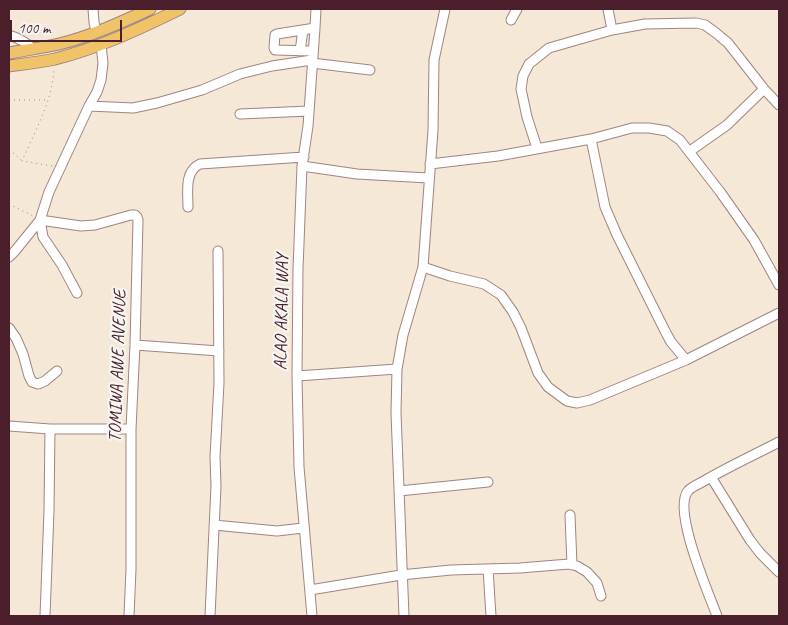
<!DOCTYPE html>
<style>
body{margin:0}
#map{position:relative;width:788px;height:625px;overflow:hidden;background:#f5e8d7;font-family:Caveat,sans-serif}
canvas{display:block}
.frame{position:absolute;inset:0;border:10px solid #4a1f2b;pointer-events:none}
.scale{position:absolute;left:10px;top:20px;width:112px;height:22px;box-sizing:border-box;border:2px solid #4a1f2b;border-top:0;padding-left:6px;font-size:15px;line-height:18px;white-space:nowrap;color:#4a1f2b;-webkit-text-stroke:4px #f6f6f2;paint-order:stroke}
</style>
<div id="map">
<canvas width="788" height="625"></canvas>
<div class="frame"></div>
<div class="scale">100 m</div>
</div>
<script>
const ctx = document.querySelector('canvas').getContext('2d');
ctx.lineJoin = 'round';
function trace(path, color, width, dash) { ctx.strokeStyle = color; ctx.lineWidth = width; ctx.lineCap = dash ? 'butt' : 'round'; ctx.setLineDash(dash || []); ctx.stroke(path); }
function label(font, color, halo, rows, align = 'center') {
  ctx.font = font + ' Caveat,sans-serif'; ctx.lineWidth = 4.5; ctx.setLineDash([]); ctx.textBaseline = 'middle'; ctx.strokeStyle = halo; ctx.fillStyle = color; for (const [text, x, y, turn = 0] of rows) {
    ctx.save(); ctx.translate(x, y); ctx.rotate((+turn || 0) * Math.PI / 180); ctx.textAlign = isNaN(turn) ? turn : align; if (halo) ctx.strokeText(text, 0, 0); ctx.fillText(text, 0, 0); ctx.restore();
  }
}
const minor = new Path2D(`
 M 93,9 L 94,22 L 96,32
 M 608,9 L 612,30
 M 511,20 L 517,9
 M 9,35 C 18,38 26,42 33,49
 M 300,51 L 303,30
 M 313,51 L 275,50 L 274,48 L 275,35 L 277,34 L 315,28
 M 312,63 L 370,70
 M 89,106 L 133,108 L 157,103 L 202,90 L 240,74 L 272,66 L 312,60
 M 240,114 L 309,111
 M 591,139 L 605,207 L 617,235 L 665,331 L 671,342 L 686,360
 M 537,148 L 527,117 L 521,89 L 523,76 L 529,64 L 549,48 L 612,30 L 645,24 L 696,23 L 705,25 L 716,33 L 728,43 L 764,89 L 779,105
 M 690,151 L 727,125 L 764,89
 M 430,164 L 498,156 L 591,139 L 632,128 L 649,128 L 667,131 L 680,140 L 721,193 L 754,240 L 779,285
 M 302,166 L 357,174 L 428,178
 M 188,207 C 188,193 184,171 200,164 L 304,157
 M 9,257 L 15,251 L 40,220 L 49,192 L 89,106 L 97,92 L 101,80 L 103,63 L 101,45
 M 423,267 L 450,276 L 484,284 L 501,295 L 513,312 L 521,328 L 538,373 L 548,387 L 567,401 L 577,403 L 590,400 L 686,360 L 779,313
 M 77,293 L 62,265 L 43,237 L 40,220 L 81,226 L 95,225 L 131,215 L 135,215 L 137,217 L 138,220 L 135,345 L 131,429 L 131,569 L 129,616
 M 9,328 L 16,338 L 23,354 L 29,376 L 32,382 L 38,384 L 45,381 L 57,371
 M 135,345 L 219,351
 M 297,376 L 397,369
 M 9,426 L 50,429 L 131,429
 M 711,477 L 750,540 L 760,553 L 779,572
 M 399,491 L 488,482
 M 570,515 L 572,565
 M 214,525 L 277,531 L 303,528
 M 488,569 L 491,616
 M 310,590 L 401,575 L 451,570 L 520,568 L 569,564 L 577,566 L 587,572 L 597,583 L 601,596
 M 45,616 L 49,511 L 50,429
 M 210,616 L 216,486 L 215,457 L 219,383 L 218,251
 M 312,616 L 299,467 L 297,376 L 298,269 L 302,166 L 308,126 L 315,28 L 316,9
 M 404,616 L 396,413 L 397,369 L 403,335 L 423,267 L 433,130 L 434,60 L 445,9
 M 717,616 C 709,594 672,510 688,491 C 691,487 699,484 704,481 C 728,467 754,455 779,442`);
const major = new Path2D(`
 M 9,53 C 25,50 42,48 59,44 C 89,37 122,22 150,9
 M 9,66 C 24,64 40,62 55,59 C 99,48 139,29 180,9`);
trace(minor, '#a08481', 11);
trace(major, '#a08481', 13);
trace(new Path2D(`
 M 9,100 L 48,100
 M 9,150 L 11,151 L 22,161
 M 52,166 L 22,161 C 34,133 53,100 54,69
 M 9,204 L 33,216`), '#a08481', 1, [1, 4]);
trace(minor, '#fff', 9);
trace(major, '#f1c369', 11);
label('18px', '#4a1f2b', '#f6f6f2', [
 ["ALAO AKALA WAY",282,312,-89],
 ["TOMIWA AWE AVENUE",118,366,-88]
]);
</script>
